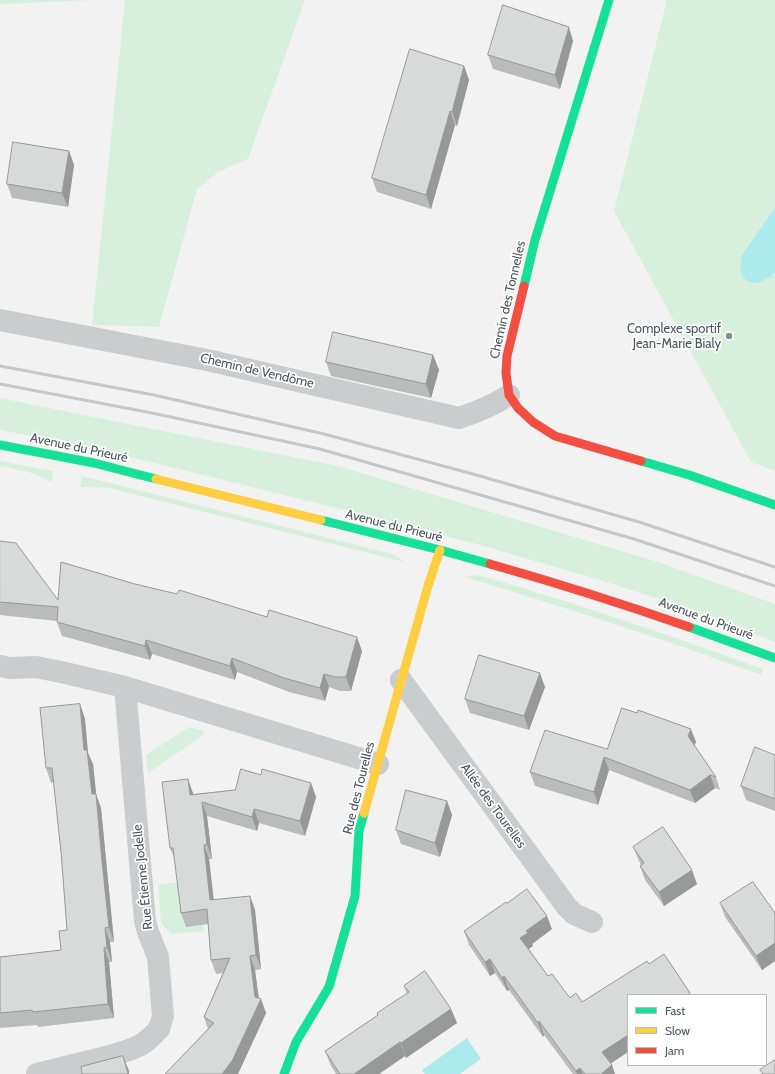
<!DOCTYPE html>
<meta charset="utf-8">
<style>
body{margin:0}
#map{position:relative;width:775px;height:1074px;overflow:hidden;background:#f2f2f2;font-family:Cabin,sans-serif}
canvas{display:block}
.legend{position:absolute;left:627px;top:994px;width:140px;height:72px;box-sizing:border-box;background:#fff;border:1px solid #b6bcbf;margin:0;padding:5px 7px;list-style:none;font-size:12px;color:#49575e}
.legend li{display:flex;align-items:center;gap:8px;height:20px}
.legend b{width:20px;border:1px solid #b6bcbf}
</style>
<div id="map">
<canvas width="775" height="1074"></canvas>
<ul class="legend">
<li><b style="height:5px;background:#16e098"></b>Fast</li>
<li><b style="height:5px;background:#ffcf43"></b>Slow</li>
<li><b style="height:5px;background:#f24e42"></b>Jam</li>
</ul>
</div>
<script>
const ctx = document.querySelector('canvas').getContext('2d');
ctx.lineJoin = 'round';
function fillPath(path, color) { ctx.fillStyle = color; ctx.fill(path, 'evenodd'); }
function trace(path, color, width, dash) { ctx.strokeStyle = color; ctx.lineWidth = width; ctx.lineCap = dash ? 'butt' : 'round'; ctx.setLineDash(dash || []); ctx.stroke(path); }
function label(font, color, halo, rows, align = 'center') {
  ctx.font = font + ' Cabin,sans-serif'; ctx.lineWidth = 3.5; ctx.setLineDash([]); ctx.textBaseline = 'middle'; ctx.strokeStyle = halo; ctx.fillStyle = color; for (const [text, x, y, turn = 0] of rows) {
    ctx.save(); ctx.translate(x, y); ctx.rotate((+turn || 0) * Math.PI / 180); ctx.textAlign = isNaN(turn) ? turn : align; if (halo) ctx.strokeText(text, 0, 0); ctx.fillText(text, 0, 0); ctx.restore();
  }
}
fillPath(new Path2D(`
 M 0,0 L 96,0 L 0,4 Z
 M 125,0 L 305,0 L 248,159 L 218,172 L 197,189 L 159,327 L 92,325 Z
 M 667,0 L 775,0 L 775,471 L 751,462 L 614,211 Z
 M 0,398 L 338,466 L 658,562 L 775,604 L 775,642 L 665,601 L 600,580 L 480,545 L 365,515 L 98,449 L 0,430 Z
 M 0,461 L 53,471 L 52,482 L 29,472 L 0,466 Z
 M 82,476 L 392,554 L 401,559 L 404,562 L 109,488 L 80,487 Z
 M 473,575 L 483,576 C 578,604 670,635 763,669 L 761,675 C 663,639 564,607 464,577 Z
 M 189,727 L 204,731 L 202,736 L 148,773 L 146,755 Z
 M 199,879 L 204,931 L 171,934 L 161,923 L 158,885 Z`), '#d7f0dd');
fillPath(new Path2D(`
 M 775,208 L 775,272 L 770,277 L 758,283 L 749,282 L 742,276 L 740,266 L 742,255 Z
 M 467,1038 L 481,1059 L 460,1074 L 425,1074 L 422,1070 Z`), '#adeaed');
trace(new Path2D(`
 M 0,320 L 207,360 L 459,418 C 477,412 493,406 509,395
 M 0,666 L 10,668 L 36,667 L 61,672 L 125,687 L 378,764
 M 401,680 L 567,907 L 574,914 L 592,922
 M 37,1074 L 110,1056 L 129,1050 L 141,1045 L 150,1038 L 159,1029 L 163,1016 L 158,957 L 148,932 L 145,921 L 125,687`), '#c9cdce', 22);
trace(new Path2D(`
 M 524,286 L 535,240 L 609,0
 M 0,445 L 94,463 L 156,479
 M 641,461 L 689,475 L 775,505
 M 321,520 L 440,550 L 490,564
 M 689,627 L 775,658
 M 284,1074 L 296,1042 L 329,987 L 355,896 L 359,831 L 364,813`), '#16e098', 9);
trace(new Path2D(`
 M 156,479 L 321,520
 M 364,813 L 428,586 L 440,550`), '#ffcf43', 9);
trace(new Path2D(`
 M 524,286 L 507,356 L 506,373 L 509,395 L 518,408 L 533,422 L 555,436 L 641,461
 M 490,564 C 557,583 623,604 689,627`), '#f24e42', 9);
trace(new Path2D(`
 M 0,366 L 154,395 L 324,434 L 473,474 L 639,522 L 775,567
 M 0,384 L 152,413 L 320,449 L 634,539 L 775,586`), '#c5c8c9', 3);
fillPath(new Path2D(`
 M 573,41 L 560,89 L 493,69 L 488,55 Z
 M 464,66 L 469,80 L 457,126 L 455,125 L 431,209 L 377,192 L 372,178 Z
 M 69,151 L 74,165 L 68,207 L 12,198 L 7,184 Z
 M 433,355 L 439,370 L 431,398 L 331,376 L 326,362 Z
 M 0,541 L 58,600 L 362,651 L 351,691 L 340,691 L 329,687 L 325,701 L 289,692 L 237,672 L 235,680 L 152,654 L 150,660 L 62,636 L 57,622 L 57,621 L 0,615 Z
 M 545,687 L 529,730 L 470,713 L 465,699 Z
 M 80,704 L 85,719 L 88,753 L 93,764 L 96,794 L 101,808 L 114,942 L 110,942 L 112,962 L 109,962 L 114,1018 L 38,1027 L 37,1025 L 0,1028 L 0,957 L 61,950 L 67,930 L 61,852 L 54,782 L 51,783 L 46,768 Z
 M 696,742 L 694,745 L 716,777 L 720,790 L 715,788 L 695,803 L 609,770 L 598,805 L 535,786 L 530,772 L 607,749 Z
 M 775,755 L 775,811 L 746,800 L 741,786 Z
 M 261,775 L 311,783 L 316,797 L 305,836 L 259,823 L 257,831 L 207,816 L 212,859 L 209,859 L 214,900 L 250,896 L 255,910 L 261,969 L 255,970 L 259,998 L 266,1013 L 238,1074 L 165,1074 L 208,1029 L 204,1017 L 223,973 L 216,974 L 211,960 L 208,924 L 186,927 L 181,913 L 175,860 L 170,848 L 193,793 L 193,794 L 235,790 Z
 M 447,801 L 452,815 L 440,857 L 401,844 L 396,830 Z
 M 633,847 L 697,884 L 664,906 L 645,880 L 640,866 L 641,865 L 639,861 Z
 M 507,903 L 552,929 L 532,944 L 533,946 L 529,949 L 548,976 L 570,998 L 582,1002 L 628,995 L 628,1052 L 610,1063 L 612,1065 L 615,1074 L 573,1074 L 544,1035 L 543,1037 L 509,990 L 507,991 L 495,973 L 490,976 L 469,945 L 464,931 Z
 M 720,903 L 775,913 L 775,961 L 762,970 L 725,917 Z
 M 404,986 L 451,1009 L 457,1023 L 406,1058 L 405,1056 L 379,1074 L 336,1074 L 331,1066 L 325,1051 L 378,1015 L 377,1013 L 407,994 Z`), '#babbbb');
fillPath(new Path2D(`
 M 569,27 L 573,41 L 560,89 L 555,75 Z
 M 464,66 L 469,80 L 457,126 L 452,112 Z
 M 450,111 L 455,125 L 431,209 L 426,195 Z
 M 69,151 L 74,165 L 68,207 L 62,193 Z
 M 433,355 L 439,370 L 431,398 L 426,384 Z
 M 357,637 L 362,651 L 351,691 L 346,677 Z
 M 146,640 L 152,654 L 150,660 L 145,646 Z
 M 232,658 L 237,672 L 235,680 L 230,666 Z
 M 540,673 L 545,687 L 529,730 L 524,716 Z
 M 324,674 L 329,687 L 325,701 L 320,688 Z
 M 80,704 L 85,719 L 88,753 L 93,764 L 97,802 L 96,794 L 101,808 L 114,942 L 109,927 L 92,794 L 84,750 Z
 M 691,729 L 696,742 L 693,749 L 688,736 Z
 M 604,757 L 609,770 L 598,805 L 594,792 Z
 M 710,775 L 715,788 L 695,803 L 690,790 Z
 M 188,779 L 193,793 L 195,809 L 190,795 Z
 M 311,783 L 316,797 L 305,836 L 300,821 Z
 M 447,801 L 452,815 L 440,857 L 435,843 Z
 M 202,802 L 207,816 L 212,859 L 207,844 Z
 M 254,809 L 259,823 L 257,831 L 252,817 Z
 M 204,845 L 209,859 L 215,914 L 210,900 Z
 M 692,870 L 697,884 L 664,906 L 659,892 Z
 M 250,896 L 255,910 L 261,969 L 256,955 Z
 M 547,916 L 552,929 L 532,944 L 533,946 L 525,951 L 520,938 L 526,931 Z
 M 105,928 L 110,942 L 112,962 L 107,947 Z
 M 775,943 L 775,961 L 762,970 L 756,956 Z
 M 104,948 L 109,962 L 114,1018 L 108,1004 Z
 M 250,956 L 255,970 L 259,1002 L 261,999 L 266,1013 L 238,1074 L 222,1074 L 255,997 Z
 M 490,959 L 495,973 L 490,976 L 485,962 Z
 M 504,976 L 509,990 L 507,991 L 502,978 Z
 M 451,1009 L 457,1023 L 406,1058 L 401,1043 Z
 M 539,1021 L 544,1035 L 543,1037 L 538,1023 Z
 M 628,1035 L 628,1052 L 607,1066 L 602,1052 Z
 M 400,1042 L 405,1056 L 379,1074 L 354,1074 Z
 M 123,1056 L 129,1071 L 129,1074 L 128,1074 Z
 M 612,1065 L 615,1074 L 601,1074 Z
 M 580,1068 L 583,1074 L 577,1074 L 576,1071 Z`), '#979999');
const building = new Path2D(`
 M 503,5 L 569,27 L 555,75 L 488,55 Z
 M 410,49 L 464,66 L 452,112 L 450,111 L 426,195 L 372,178 Z
 M 13,142 L 69,151 L 62,193 L 7,184 Z
 M 333,332 L 433,355 L 426,384 L 326,362 Z
 M 0,541 L 16,543 L 58,600 L 61,562 L 135,584 L 177,594 L 179,590 L 267,617 L 269,610 L 357,637 L 346,677 L 335,677 L 324,674 L 320,688 L 284,678 L 232,658 L 230,666 L 146,640 L 145,646 L 57,622 L 58,607 L 0,602 Z
 M 479,655 L 540,673 L 524,716 L 465,699 Z
 M 80,704 L 84,750 L 87,750 L 92,794 L 96,794 L 102,861 L 109,927 L 105,928 L 107,947 L 104,948 L 108,1004 L 33,1012 L 32,1010 L 0,1013 L 0,957 L 61,950 L 59,931 L 67,930 L 61,852 L 52,768 L 46,768 L 40,708 Z
 M 622,708 L 637,713 L 638,710 L 691,729 L 688,736 L 716,777 L 710,775 L 690,790 L 604,757 L 594,792 L 530,772 L 545,730 L 607,749 Z
 M 755,747 L 775,755 L 775,799 L 741,786 Z
 M 241,769 L 261,775 L 262,769 L 311,783 L 300,821 L 254,809 L 252,817 L 202,802 L 207,844 L 204,845 L 210,900 L 250,896 L 256,955 L 250,956 L 255,997 L 261,999 L 232,1061 L 222,1074 L 165,1074 L 214,1023 L 204,1017 L 230,958 L 211,960 L 207,909 L 181,913 L 173,848 L 170,848 L 162,782 L 188,779 L 190,795 L 235,790 Z
 M 406,790 L 447,801 L 435,843 L 396,830 Z
 M 663,827 L 692,870 L 659,892 L 640,866 L 644,863 L 633,847 Z
 M 753,882 L 775,913 L 775,943 L 756,956 L 720,903 Z
 M 527,889 L 547,916 L 526,931 L 528,933 L 520,938 L 548,976 L 552,974 L 570,998 L 576,993 L 582,1002 L 647,961 L 649,964 L 664,954 L 690,993 L 687,995 L 628,995 L 628,1035 L 602,1052 L 612,1065 L 601,1074 L 585,1074 L 580,1068 L 576,1071 L 539,1021 L 538,1023 L 504,976 L 502,978 L 490,959 L 485,962 L 464,931 L 506,902 L 507,903 Z
 M 425,971 L 451,1009 L 401,1043 L 400,1042 L 354,1074 L 340,1074 L 325,1051 L 378,1015 L 377,1013 L 409,992 L 404,986 Z
 M 123,1056 L 128,1074 L 82,1074 L 81,1067 Z
 M 775,1060 L 775,1074 L 763,1074 L 760,1070 Z`);
fillPath(building, '#d8dada');
trace(building, '#979999', 1);
for (const [x, y, r, color] of [
 [729,336,4,"#848d92"]
]) { const dot = new Path2D(); dot.arc(x, y, r, 0, 2 * Math.PI); ctx.fillStyle = color; ctx.fill(dot); trace(dot, '#fff', 1.5); }
label('13px', '#49575e', '#fff', [
 ["Chemin des Tonnelles",508,300,-77],
 ["Chemin de Vendôme",257,371,13],
 ["Avenue du Prieuré",79,448,12],
 ["Avenue du Prieuré",394,526,14],
 ["Avenue du Prieuré",706,619,20],
 ["Rue des Tourelles",359,788,-76],
 ["Allée des Tourelles",493,806,54],
 ["Rue Étienne Jodelle",143,877,-96]
]);
label('13px', '#49575e', '#fff', [
 ["Complexe sportif",721,329],
 ["Jean-Marie Bialy",721,344]
], 'right');
</script>
